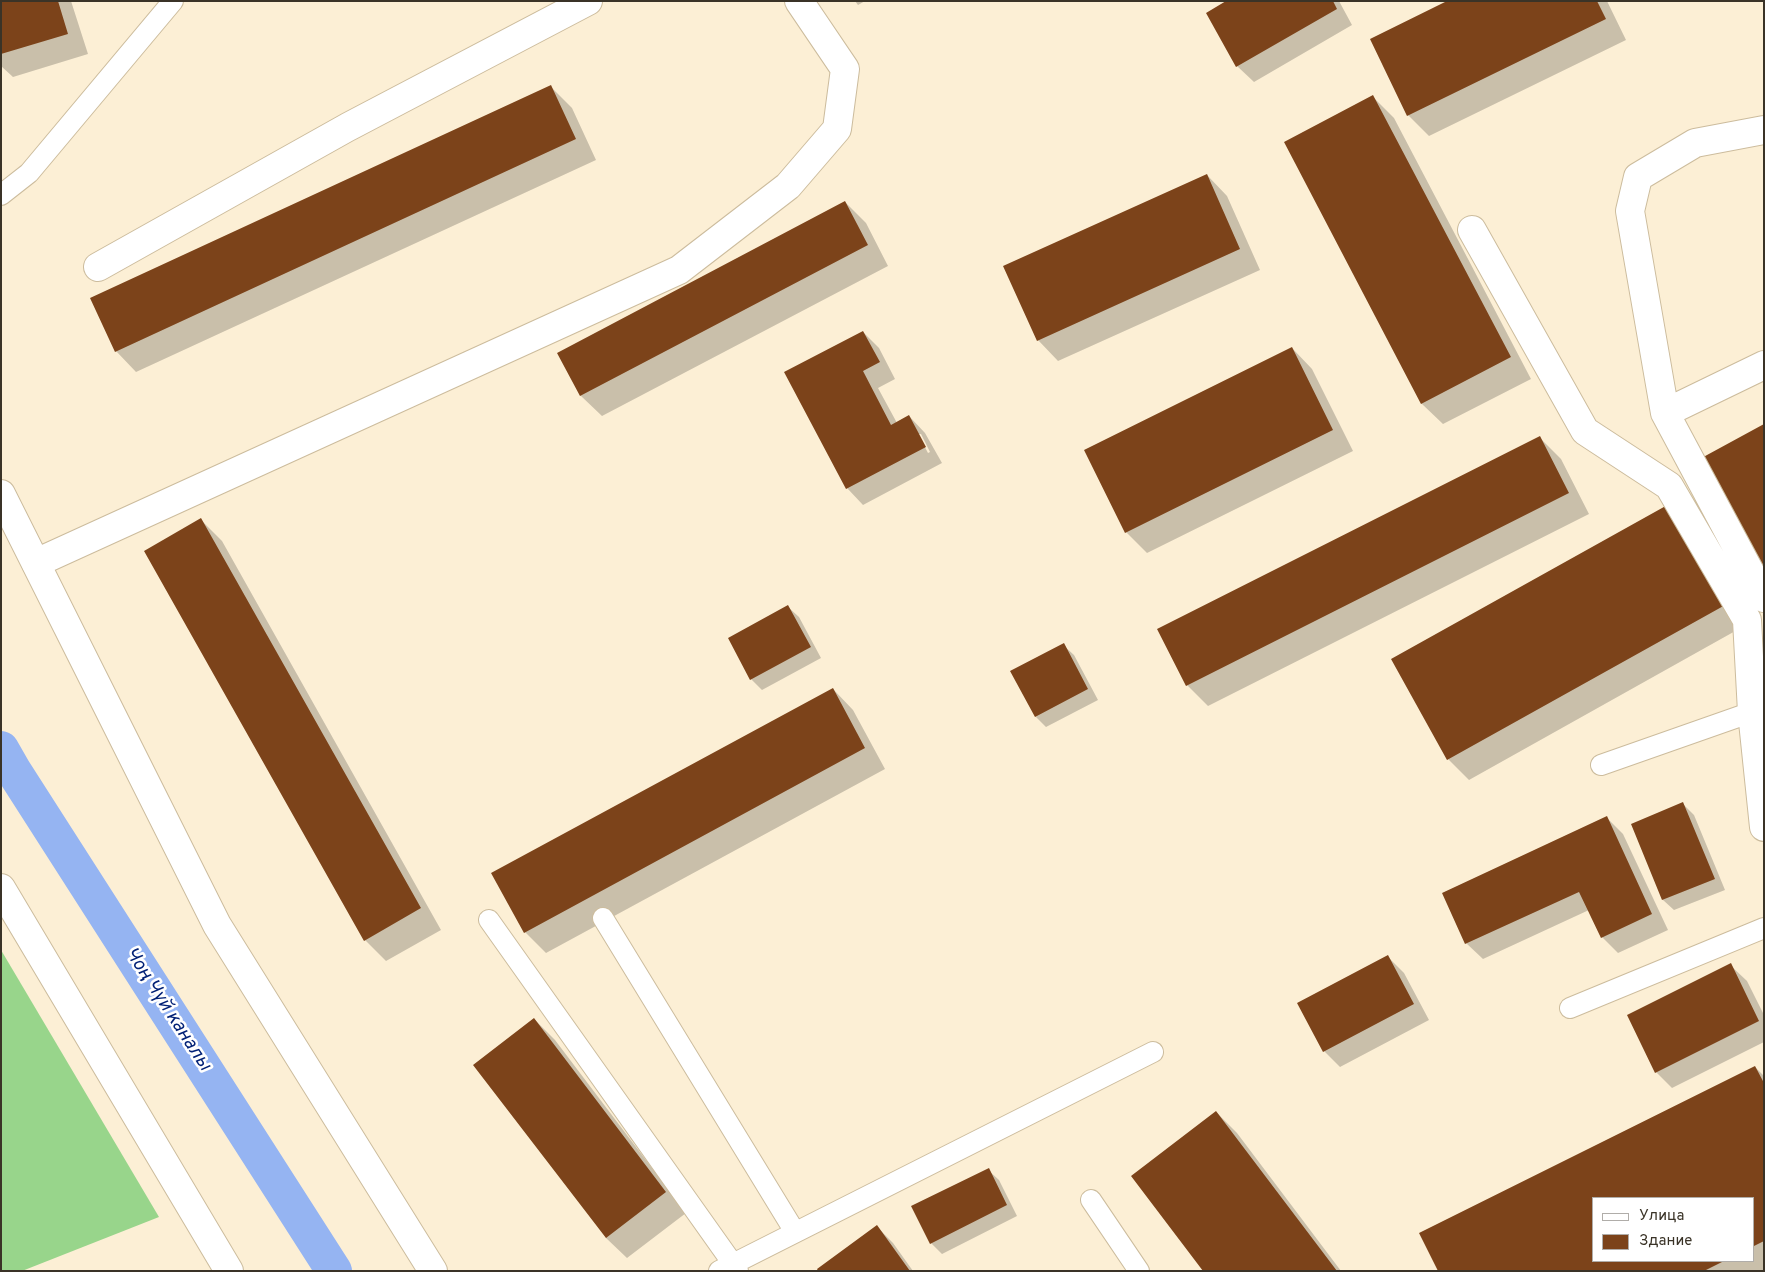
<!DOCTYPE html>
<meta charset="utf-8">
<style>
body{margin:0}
#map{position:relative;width:1765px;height:1272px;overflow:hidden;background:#fcefd5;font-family:Overpass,sans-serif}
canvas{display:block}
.frame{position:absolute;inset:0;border:2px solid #3a3327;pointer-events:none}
.legend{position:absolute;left:1592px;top:1197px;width:162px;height:65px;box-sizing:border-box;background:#fff;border:1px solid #b0ada9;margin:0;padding:6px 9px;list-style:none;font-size:15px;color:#3a3327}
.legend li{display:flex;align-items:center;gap:10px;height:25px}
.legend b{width:25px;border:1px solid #b0ada9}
</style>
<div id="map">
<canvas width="1765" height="1272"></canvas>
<div class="frame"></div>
<ul class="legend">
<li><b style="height:6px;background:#fff"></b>Улица</li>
<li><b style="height:14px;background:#7c431a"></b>Здание</li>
</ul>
</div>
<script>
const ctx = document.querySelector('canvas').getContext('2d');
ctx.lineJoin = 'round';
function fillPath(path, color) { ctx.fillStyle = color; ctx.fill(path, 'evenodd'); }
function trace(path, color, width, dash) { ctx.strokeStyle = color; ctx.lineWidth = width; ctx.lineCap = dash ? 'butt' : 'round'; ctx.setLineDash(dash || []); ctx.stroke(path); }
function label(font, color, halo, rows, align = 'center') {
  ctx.font = font + ' Overpass,sans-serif'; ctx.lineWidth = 5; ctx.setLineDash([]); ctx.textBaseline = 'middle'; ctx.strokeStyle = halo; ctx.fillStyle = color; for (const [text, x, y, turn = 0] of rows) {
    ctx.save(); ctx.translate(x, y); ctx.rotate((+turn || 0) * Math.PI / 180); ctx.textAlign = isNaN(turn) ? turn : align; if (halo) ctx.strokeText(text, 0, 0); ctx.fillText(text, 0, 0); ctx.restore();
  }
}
fillPath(new Path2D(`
 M 1,950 L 159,1217 L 22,1271 L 1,1271 Z`), '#98d58b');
fillPath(new Path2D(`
 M 1,1 L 71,1 L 88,54 L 13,77 L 1,66 Z
 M 855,1 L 865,1 L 858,5 Z
 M 1228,1 L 1339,1 L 1352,25 L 1254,82 L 1237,66 Z
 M 1450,1 L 1607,1 L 1626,40 L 1429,136 L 1408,115 Z
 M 551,87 L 572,108 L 596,160 L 136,372 L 116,351 Z
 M 1373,97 L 1394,118 L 1531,379 L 1443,424 L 1422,404 L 1286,143 Z
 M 1207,175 L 1227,196 L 1260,270 L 1058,361 L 1038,340 Z
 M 845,202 L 866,223 L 888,266 L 602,416 L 581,396 L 559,353 Z
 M 863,332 L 879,348 L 895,379 L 878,388 L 897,423 L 909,416 L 925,433 L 942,463 L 863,505 L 847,488 L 786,373 ZM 918,434 L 921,434 L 930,452 L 928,453 Z
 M 1292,348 L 1312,369 L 1353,451 L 1147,553 L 1126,532 Z
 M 1540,438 L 1561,459 L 1589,514 L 1208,706 L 1187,685 Z
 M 1670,505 L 1746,625 L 1469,780 L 1448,759 Z
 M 201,520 L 222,541 L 441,930 L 386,961 L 365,940 Z
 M 788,607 L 799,617 L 821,658 L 762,690 L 751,679 L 729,639 Z
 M 1063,645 L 1074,655 L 1098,700 L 1046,727 L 1036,717 Z
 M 833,689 L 853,710 L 885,769 L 546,953 L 525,932 Z
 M 1683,804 L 1694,815 L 1725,890 L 1674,910 L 1663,900 L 1632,825 Z
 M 1607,818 L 1623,834 L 1668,930 L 1618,953 L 1602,937 L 1589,910 L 1483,959 L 1466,943 L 1443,893 Z
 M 1388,957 L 1404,973 L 1429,1020 L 1340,1067 L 1324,1051 L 1299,1004 Z
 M 1730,965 L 1747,981 L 1764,1015 L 1764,1042 L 1672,1088 L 1656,1072 Z
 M 534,1019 L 555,1040 L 686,1213 L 627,1258 L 606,1238 Z
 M 1755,1067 L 1764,1076 L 1764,1271 L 1439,1271 ZM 1594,1198 L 1754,1198 L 1754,1261 L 1594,1261 Z
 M 1216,1112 L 1237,1133 L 1341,1271 L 1204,1271 Z
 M 988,1170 L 999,1180 L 1017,1216 L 942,1254 L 931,1243 Z
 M 877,1227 L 893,1243 L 913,1271 L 820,1271 Z`), '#0003');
trace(new Path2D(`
 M 1,749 L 13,770 L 334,1271`), '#95b4f2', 36);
fillPath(new Path2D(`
 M 1,1 L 58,1 L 68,34 L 1,54 Z
 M 1226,1 L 1333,1 L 1337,9 L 1236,67 L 1206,13 Z
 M 1447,1 L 1597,1 L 1606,19 L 1407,116 L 1370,39 Z
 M 551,85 L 576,139 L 115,352 L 90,298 Z
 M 1373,95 L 1511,357 L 1421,404 L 1284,142 Z
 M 1207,174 L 1240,249 L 1037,341 L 1003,266 Z
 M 845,201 L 868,245 L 580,396 L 557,353 Z
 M 863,331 L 880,362 L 863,371 L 891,425 L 909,415 L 926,447 L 846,489 L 784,372 Z
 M 1292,347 L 1333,430 L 1125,533 L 1084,450 Z
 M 1764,424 L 1764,579 L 1696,461 Z
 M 1540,436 L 1569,493 L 1186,686 L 1157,629 Z
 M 1671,503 L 1727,604 L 1447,760 L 1391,659 Z
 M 201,518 L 421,908 L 364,941 L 144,551 Z
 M 788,605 L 811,647 L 750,680 L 728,638 Z
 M 1064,643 L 1088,689 L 1035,717 L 1010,671 Z
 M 833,688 L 865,748 L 524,933 L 491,873 Z
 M 1683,802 L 1715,879 L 1662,900 L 1631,824 Z
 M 1607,816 L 1652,914 L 1601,938 L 1579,892 L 1465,944 L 1442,893 Z
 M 1388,955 L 1414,1004 L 1323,1052 L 1297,1003 Z
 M 1731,963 L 1759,1021 L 1655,1073 L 1627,1015 Z
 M 534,1018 L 666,1192 L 606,1238 L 473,1065 Z
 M 1755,1066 L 1764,1083 L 1764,1241 L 1754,1246 L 1754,1198 L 1594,1198 L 1594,1261 L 1724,1261 L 1704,1271 L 1438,1271 L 1419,1233 Z
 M 1216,1111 L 1337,1271 L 1203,1271 L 1131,1176 Z
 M 989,1168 L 1007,1205 L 930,1244 L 911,1206 Z
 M 877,1225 L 910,1271 L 818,1271 L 817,1269 Z`), '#7c431a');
const lane = new Path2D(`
 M 1,195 L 29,173 L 173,1
 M 1601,765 L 1752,712
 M 603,918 L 795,1232
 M 489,920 L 738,1271
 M 1570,1008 L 1764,928
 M 1091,1200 L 1139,1271
 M 719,1271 L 1153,1052`);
const street = new Path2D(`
 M 1764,130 L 1695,143 L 1638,177 L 1630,211 L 1665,413 L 1764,598
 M 1472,230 L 1585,431 L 1669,486 L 1747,620 L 1752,712 L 1764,827
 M 98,267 L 348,127 L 588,1
 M 1665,413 L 1764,365
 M 36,563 L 679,270 L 788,186 L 837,129 L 845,69 L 799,1
 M 1,888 L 229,1271`);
const secondary = new Path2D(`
 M 1,494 L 217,925 L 433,1271`);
trace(lane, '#ccbc9d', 22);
trace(street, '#ccbc9d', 30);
trace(secondary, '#ccbc9d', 30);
trace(lane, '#fff', 20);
trace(street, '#fff', 28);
trace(secondary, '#fff', 28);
label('italic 19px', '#022176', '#fff', [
 ["Чоң Чүй каналы",167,1010,57]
]);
</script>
